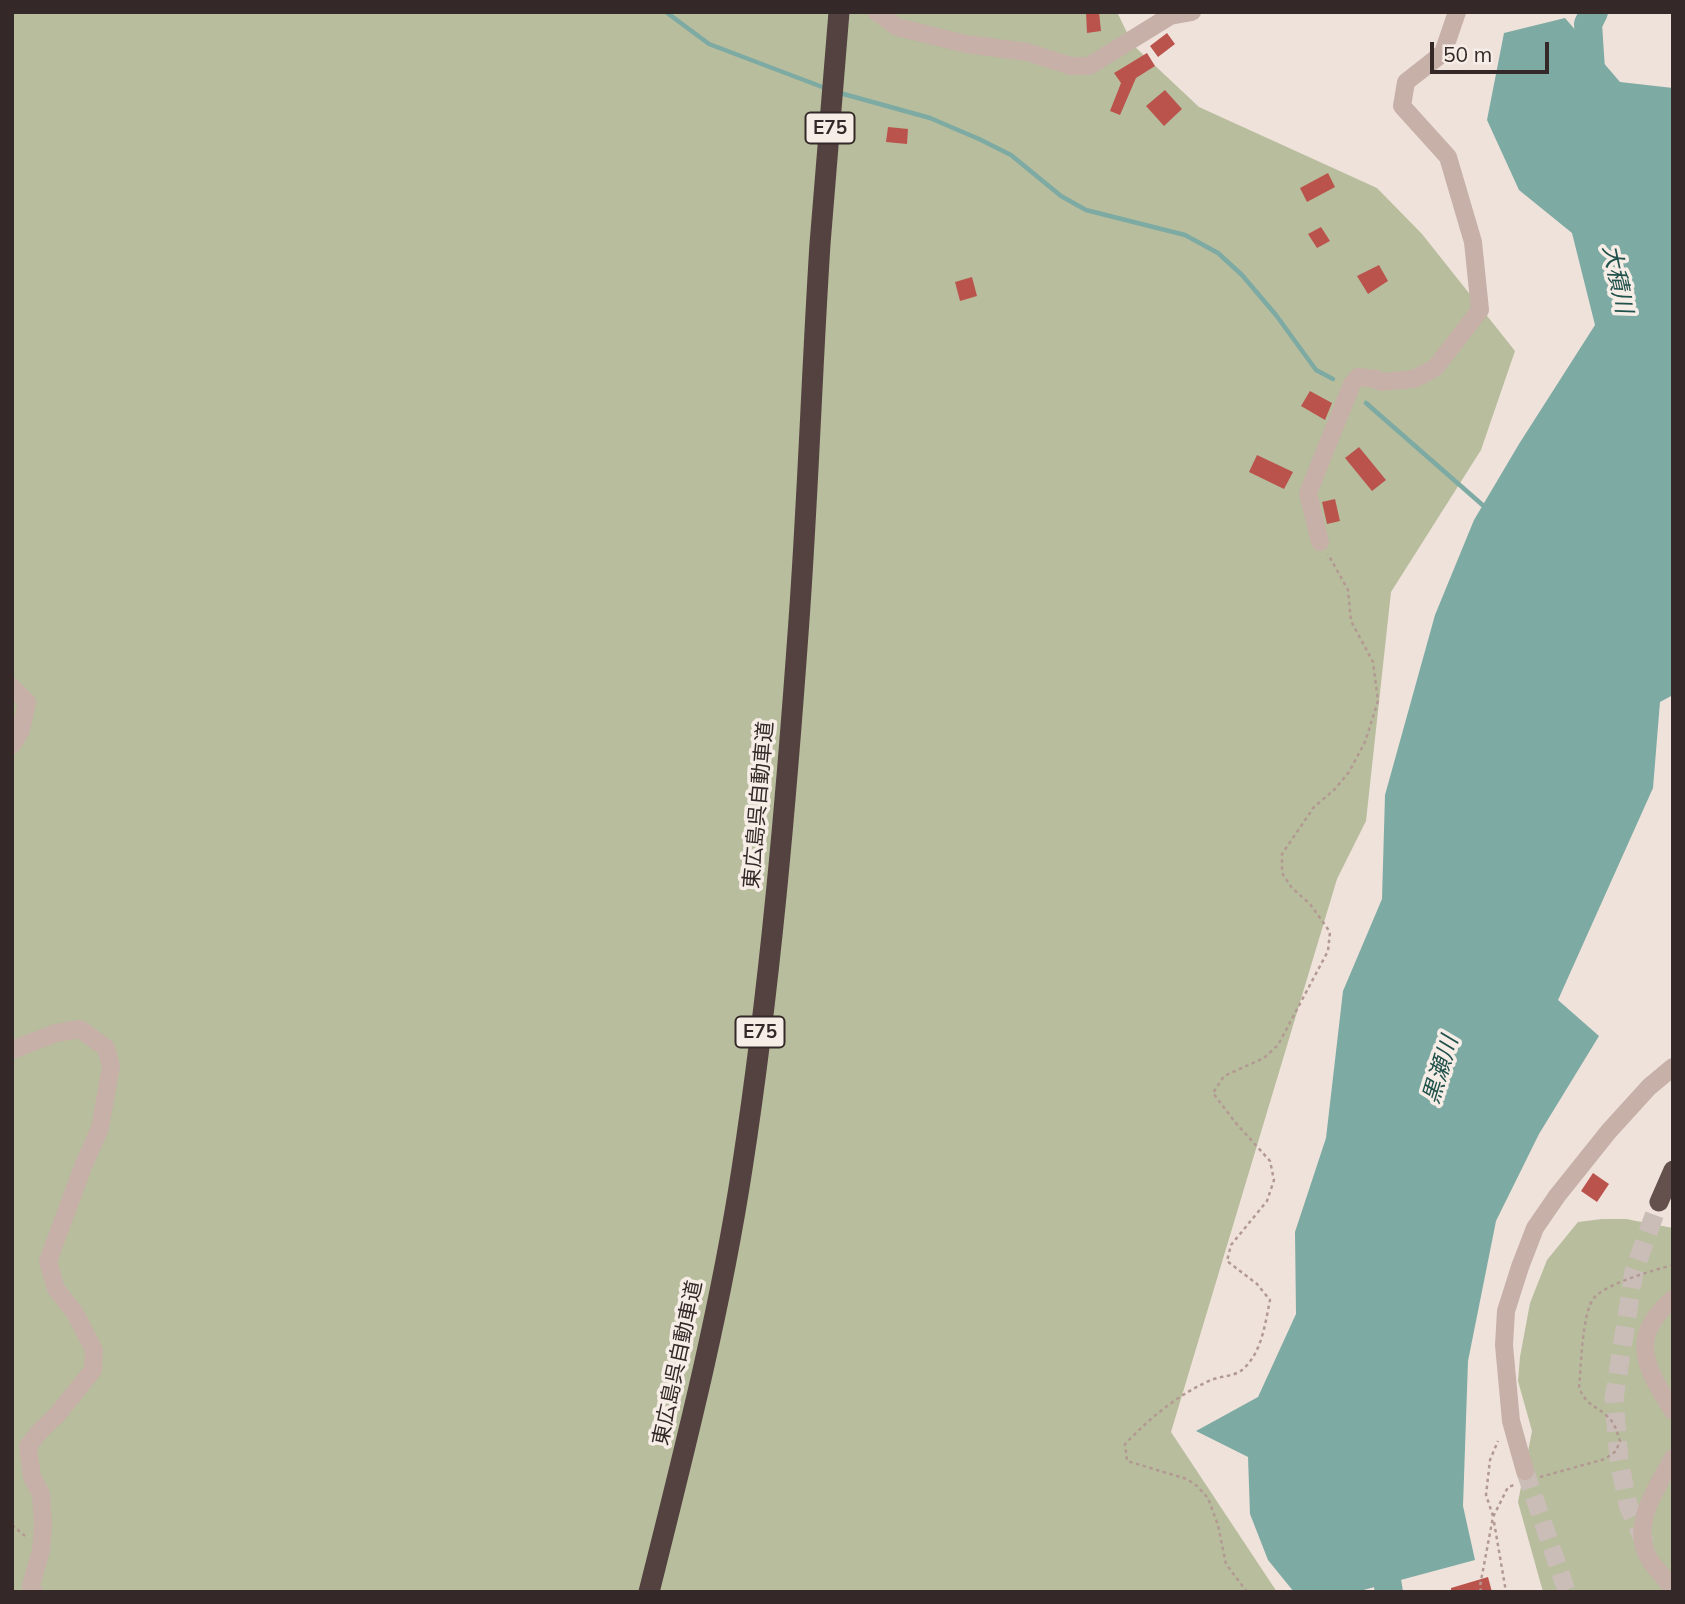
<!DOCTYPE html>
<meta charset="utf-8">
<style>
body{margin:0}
#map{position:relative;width:1685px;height:1604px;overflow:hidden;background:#efe2db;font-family:Mulish,sans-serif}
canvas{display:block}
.frame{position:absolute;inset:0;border:14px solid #342928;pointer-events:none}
.scale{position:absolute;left:1430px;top:42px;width:119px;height:32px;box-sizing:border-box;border:4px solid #342928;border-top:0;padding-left:9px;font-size:21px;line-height:24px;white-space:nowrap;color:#342928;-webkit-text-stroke:5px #f7ede7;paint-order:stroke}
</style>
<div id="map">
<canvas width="1685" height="1604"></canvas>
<div class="frame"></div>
<div class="scale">50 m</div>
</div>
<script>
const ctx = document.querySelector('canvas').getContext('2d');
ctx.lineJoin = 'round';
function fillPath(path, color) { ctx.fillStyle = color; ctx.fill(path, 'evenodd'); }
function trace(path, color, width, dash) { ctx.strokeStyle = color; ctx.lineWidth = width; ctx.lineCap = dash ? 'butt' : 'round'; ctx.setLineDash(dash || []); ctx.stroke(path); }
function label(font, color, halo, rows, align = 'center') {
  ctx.font = font + ' Mulish,"Noto Sans JP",sans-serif'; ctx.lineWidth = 7; ctx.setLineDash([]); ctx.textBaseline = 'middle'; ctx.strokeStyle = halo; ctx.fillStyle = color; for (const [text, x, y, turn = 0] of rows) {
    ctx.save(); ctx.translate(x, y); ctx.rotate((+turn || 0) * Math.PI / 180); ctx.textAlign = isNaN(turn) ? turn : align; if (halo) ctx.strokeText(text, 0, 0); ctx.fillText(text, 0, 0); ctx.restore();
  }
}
fillPath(new Path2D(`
 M 12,12 L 1117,12 L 1133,45 L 1199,107 L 1377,188 L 1422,234 L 1515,351 L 1481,450 L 1391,592 L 1366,821 L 1337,879 L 1171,1432 L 1277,1592 L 12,1592 Z
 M 1602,1219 L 1626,1219 L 1673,1228 L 1673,1592 L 1543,1592 L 1518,1502 L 1532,1431 L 1518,1381 L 1520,1357 L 1530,1303 L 1547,1260 L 1578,1222 Z`), '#b8bd9d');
fillPath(new Path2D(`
 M 1565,18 L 1620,82 L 1673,88 L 1673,695 L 1660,702 L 1653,788 L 1558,1000 L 1599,1036 L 1539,1134 L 1496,1221 L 1468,1361 L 1463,1506 L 1475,1560 L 1356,1592 L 1294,1592 L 1268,1560 L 1250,1514 L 1248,1457 L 1196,1431 L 1258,1397 L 1296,1314 L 1295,1232 L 1326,1138 L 1343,991 L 1382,899 L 1385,795 L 1435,615 L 1474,520 L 1519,444 L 1595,325 L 1572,233 L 1519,190 L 1487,120 L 1504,33 Z`), '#7daaa3');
trace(new Path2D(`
 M 666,12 L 709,44 L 825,88
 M 840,93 L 930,118 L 979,139 L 1011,155 L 1061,196 L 1086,210 L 1185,235 L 1218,253 L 1242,275 L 1276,315 L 1316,370 L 1333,379
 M 1366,403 L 1486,508`), '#7daaa3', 4.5);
trace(new Path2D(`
 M 1592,85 L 1588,24 L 1594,12
 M 1381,1545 L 1389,1592`), '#7daaa3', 28);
fillPath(new Path2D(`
 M 1086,12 L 1099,12 L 1101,31 L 1087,33 Z
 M 1167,33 L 1175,44 L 1158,57 L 1150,46 Z
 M 1147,53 L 1155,66 L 1136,78 L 1120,115 L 1110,111 L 1121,83 L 1114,73 Z
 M 1165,90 L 1182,109 L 1164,126 L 1146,106 Z
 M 888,127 L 908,129 L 907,144 L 886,142 Z
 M 1328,173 L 1335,187 L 1307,202 L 1300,188 Z
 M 1321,227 L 1330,241 L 1317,248 L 1308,234 Z
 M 1379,265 L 1388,281 L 1368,294 L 1357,276 Z
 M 972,277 L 977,296 L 960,301 L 955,282 Z
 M 1310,391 L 1332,403 L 1325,420 L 1301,406 Z
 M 1359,447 L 1386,480 L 1372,491 L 1345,458 Z
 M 1257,455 L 1293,472 L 1284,489 L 1249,472 Z
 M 1335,499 L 1340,521 L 1327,524 L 1322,502 Z
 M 1593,1173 L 1609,1184 L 1597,1202 L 1581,1191 Z
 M 1488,1577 L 1492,1592 L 1451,1592 L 1451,1588 Z`), '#bb534d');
trace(new Path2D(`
 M 1525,1471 L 1567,1592`), '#cabdb7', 18, [18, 9]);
trace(new Path2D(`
 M 1645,1543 L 1628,1505 L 1619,1460 L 1614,1399 L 1634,1271 L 1659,1202`), '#cabdb7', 19, [19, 10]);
trace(new Path2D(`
 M 1540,1477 L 1605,1459 L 1616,1451 L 1620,1441 C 1617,1432 1615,1423 1607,1416 C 1594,1404 1587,1406 1579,1388 C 1581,1368 1582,1312 1594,1298 C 1605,1284 1654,1270 1673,1265
 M 1493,1516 L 1486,1495 L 1490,1460 L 1498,1441
 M 1494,1522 L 1506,1592
 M 12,1525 L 25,1536
 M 1247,1592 L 1226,1564 L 1218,1525 L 1208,1498 L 1197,1486 L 1187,1479 L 1127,1461 L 1125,1444 C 1150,1418 1177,1395 1211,1380 C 1221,1376 1235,1376 1242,1370 C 1262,1353 1265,1324 1270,1300 L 1257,1284 L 1227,1261 L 1231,1245 L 1267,1201 L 1274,1180 L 1270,1161 L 1235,1122 L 1213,1093 L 1224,1076 L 1264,1058 L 1278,1045 L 1328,951 L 1330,932 L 1310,904 L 1292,888 L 1282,873 L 1282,854 L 1314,807 L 1334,790 L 1349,772 L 1365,742 L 1378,701 L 1373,662 L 1351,621 L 1348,590 L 1328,554
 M 1481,1592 L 1480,1586 L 1493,1517 L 1508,1487 L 1514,1485`), '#b29a93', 2.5, [3.5, 3.5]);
trace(new Path2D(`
 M 877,12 L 897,27 L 966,44 L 1027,52 L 1071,66 L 1089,66 L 1170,16 L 1192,12
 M 1320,542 L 1308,493 L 1352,384 L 1358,377 L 1376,379 L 1381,382 L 1414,379 L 1435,368 L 1480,310 L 1473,242 L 1448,157 L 1402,106 L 1406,82 L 1443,53 L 1457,12
 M 12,687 L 27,702 L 21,730 L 12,745
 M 12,1050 L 56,1033 L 80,1029 L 106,1048 L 111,1066 L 100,1128 L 84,1164 L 48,1261 L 56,1289 L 75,1313 L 94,1350 L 93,1370 L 56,1416 L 40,1431 L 28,1446 L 32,1477 L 41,1494 L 43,1526 L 41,1550 L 31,1586 L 34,1592
 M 1673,1299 C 1627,1337 1646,1369 1673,1411
 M 1673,1458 C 1656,1489 1628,1528 1651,1562 C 1658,1571 1666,1580 1673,1588
 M 1525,1471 L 1511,1421 L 1504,1345 L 1506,1311 L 1520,1267 L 1535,1228 L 1557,1196 L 1609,1131 L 1649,1087 L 1673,1067`), '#c6b0a8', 18);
trace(new Path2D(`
 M 1659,1202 L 1673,1170`), '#64504d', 19);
trace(new Path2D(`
 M 649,1592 C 684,1452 720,1312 742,1169 C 770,987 786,803 799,620 C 808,495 812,369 820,244 C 826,167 833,89 839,12`), '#544240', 21);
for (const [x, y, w] of [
 [830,128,49],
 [760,1032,49]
]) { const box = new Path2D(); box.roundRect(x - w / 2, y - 15.5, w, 31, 5); ctx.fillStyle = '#f7ede7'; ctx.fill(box); trace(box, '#342928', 2); }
label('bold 19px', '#342928', null, [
 ["E75",830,128],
 ["E75",760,1032]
]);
label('21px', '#342928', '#f7ede7', [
 ["東広島呉自動車道",759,805,-85],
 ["東広島呉自動車道",678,1363,-78]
]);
label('italic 23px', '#21514b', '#f7ede7', [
 ["大積川",1617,279,78],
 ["黒瀬川",1441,1070,-73]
]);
</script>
